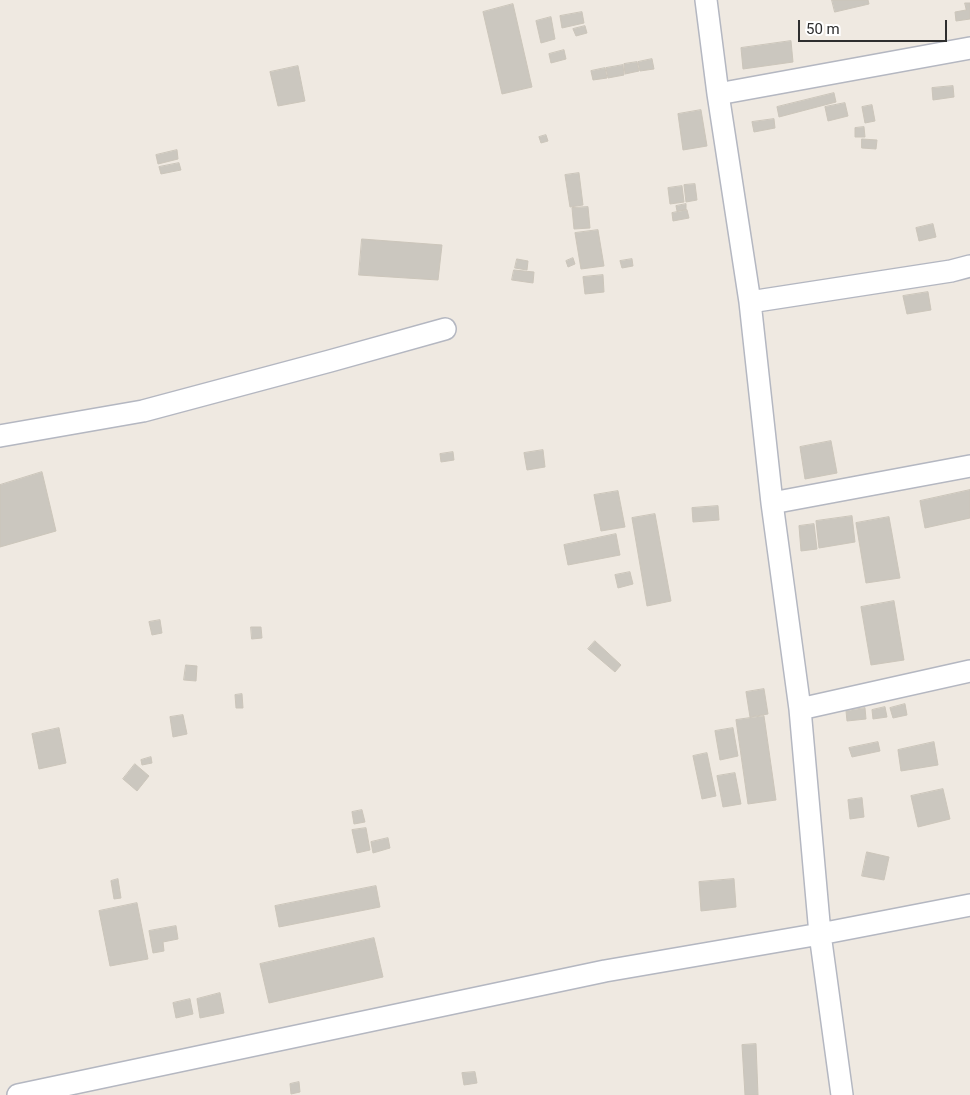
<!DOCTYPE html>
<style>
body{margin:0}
#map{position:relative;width:970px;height:1095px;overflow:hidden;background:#efe9e1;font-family:Roboto,sans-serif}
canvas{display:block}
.scale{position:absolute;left:798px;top:20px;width:149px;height:22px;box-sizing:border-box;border:2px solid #2e2e2e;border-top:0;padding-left:6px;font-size:15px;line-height:18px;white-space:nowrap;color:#2e2e2e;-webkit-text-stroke:4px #fff;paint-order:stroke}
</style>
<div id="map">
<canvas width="970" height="1095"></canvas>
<div class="scale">50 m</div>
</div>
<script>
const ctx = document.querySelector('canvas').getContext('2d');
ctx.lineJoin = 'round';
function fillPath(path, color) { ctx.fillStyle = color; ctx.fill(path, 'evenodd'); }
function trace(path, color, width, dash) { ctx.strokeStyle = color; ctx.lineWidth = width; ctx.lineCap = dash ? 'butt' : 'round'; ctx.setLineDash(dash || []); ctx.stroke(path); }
const building = new Path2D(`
 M 832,0 L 868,0 L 869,4 L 835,12 Z
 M 965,3 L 970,3 L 970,19 L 956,21 L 955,12 L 966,10 Z
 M 513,4 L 532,87 L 502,94 L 483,12 Z
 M 582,12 L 584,23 L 562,28 L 560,16 Z
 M 551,17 L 555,39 L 541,43 L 536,21 Z
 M 585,26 L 587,33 L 576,36 L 573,29 Z
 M 791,41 L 793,62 L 743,69 L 741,48 Z
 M 564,50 L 566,59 L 551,63 L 549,54 Z
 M 652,59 L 654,69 L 640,71 L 638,62 Z
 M 637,62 L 639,71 L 625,74 L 624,64 Z
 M 623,65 L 624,75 L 608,78 L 606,68 Z
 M 298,66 L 305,101 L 278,106 L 270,72 Z
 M 605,68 L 607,78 L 593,80 L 591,71 Z
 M 953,86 L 954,97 L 933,100 L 932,88 Z
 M 834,93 L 836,102 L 779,117 L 777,107 Z
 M 845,103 L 848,116 L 828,121 L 825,107 Z
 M 872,105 L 875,121 L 865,123 L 862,107 Z
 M 701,110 L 707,146 L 683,150 L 678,114 Z
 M 774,119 L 775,128 L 754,132 L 752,122 Z
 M 864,127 L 865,137 L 855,137 L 855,128 Z
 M 546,135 L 548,141 L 541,143 L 539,137 Z
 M 862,139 L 877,140 L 876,149 L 862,148 Z
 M 177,150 L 178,159 L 158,164 L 156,155 Z
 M 179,163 L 181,170 L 161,174 L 159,167 Z
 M 579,173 L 583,205 L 570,207 L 565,175 Z
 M 695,184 L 697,200 L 686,202 L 684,185 Z
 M 682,186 L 684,202 L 670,204 L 668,188 Z
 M 686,204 L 686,210 L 677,211 L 676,206 Z
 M 588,207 L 590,228 L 574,229 L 572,208 Z
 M 687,210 L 689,218 L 673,221 L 672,213 Z
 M 933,224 L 936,237 L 919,241 L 916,228 Z
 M 598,230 L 604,266 L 581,269 L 575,233 Z
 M 362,239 L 442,245 L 438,280 L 359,275 Z
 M 573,258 L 575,264 L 568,267 L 566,261 Z
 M 517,259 L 528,261 L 527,270 L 515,268 Z
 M 632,259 L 633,266 L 622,268 L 620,261 Z
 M 514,270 L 534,272 L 533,283 L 512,280 Z
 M 603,275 L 604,292 L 585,294 L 583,277 Z
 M 928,292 L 931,310 L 907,314 L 903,296 Z
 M 831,441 L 837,473 L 805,479 L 800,447 Z
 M 543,450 L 545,467 L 527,470 L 524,453 Z
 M 453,452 L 454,460 L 441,462 L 440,454 Z
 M 42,472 L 56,531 L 0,547 L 0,485 Z
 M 970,490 L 970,518 L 925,528 L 920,501 Z
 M 618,491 L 625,527 L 601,531 L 594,495 Z
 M 718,506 L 719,520 L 693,522 L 692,508 Z
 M 655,514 L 671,601 L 647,606 L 632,518 Z
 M 852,516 L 855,542 L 819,548 L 816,521 Z
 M 889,517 L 900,578 L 866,583 L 856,523 Z
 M 814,524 L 817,549 L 801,551 L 799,526 Z
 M 616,534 L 620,555 L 568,565 L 564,545 Z
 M 630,572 L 633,584 L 618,588 L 615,575 Z
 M 894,601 L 904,660 L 871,665 L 861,607 Z
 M 160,620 L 162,633 L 152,635 L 149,622 Z
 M 251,627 L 261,627 L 262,638 L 252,639 Z
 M 595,641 L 621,665 L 615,672 L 588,649 Z
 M 186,665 L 197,666 L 196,681 L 184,680 Z
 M 764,689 L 768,714 L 750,717 L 746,692 Z
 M 242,694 L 243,708 L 236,708 L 235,695 Z
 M 905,704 L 907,715 L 893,718 L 890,708 Z
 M 885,707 L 887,717 L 873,719 L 872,710 Z
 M 865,708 L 866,719 L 847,721 L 846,711 Z
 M 183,715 L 187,734 L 173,737 L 170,717 Z
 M 764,716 L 776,800 L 748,804 L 736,720 Z
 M 59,728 L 66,763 L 39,769 L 32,734 Z
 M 733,728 L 738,756 L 720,760 L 715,731 Z
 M 878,742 L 880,751 L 852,757 L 849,748 Z
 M 934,742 L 938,765 L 901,771 L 898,750 Z
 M 707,753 L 716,796 L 702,799 L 693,756 Z
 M 151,757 L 152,763 L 142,765 L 141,760 Z
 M 135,764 L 149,776 L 137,791 L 123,779 Z
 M 735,773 L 741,804 L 723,807 L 717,776 Z
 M 943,789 L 950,819 L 918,827 L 911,796 Z
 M 862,798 L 864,817 L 850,819 L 848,800 Z
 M 362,810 L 365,822 L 354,824 L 352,812 Z
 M 366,828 L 370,850 L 357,853 L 352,830 Z
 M 388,838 L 390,848 L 373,853 L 371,842 Z
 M 867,852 L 889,857 L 884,880 L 862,876 Z
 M 118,879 L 121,898 L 114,899 L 111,881 Z
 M 734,879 L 736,907 L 701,911 L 699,882 Z
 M 376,886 L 380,907 L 279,927 L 275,906 Z
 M 137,903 L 148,959 L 110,966 L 99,911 Z
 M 176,926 L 178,939 L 163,942 L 164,951 L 153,953 L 149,931 Z
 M 374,938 L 383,977 L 269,1003 L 260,964 Z
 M 220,993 L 224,1013 L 200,1018 L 197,999 Z
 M 190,999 L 193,1014 L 176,1018 L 173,1003 Z
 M 756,1044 L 758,1095 L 745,1095 L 742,1045 Z
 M 475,1072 L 477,1083 L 464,1085 L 462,1073 Z
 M 299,1082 L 300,1092 L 291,1094 L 290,1084 Z`);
fillPath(building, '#cbc7bf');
trace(building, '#cbc5ba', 1);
const minor = new Path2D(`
 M 706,0 L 718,94 L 750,302 L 772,503 L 800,709 L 820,934 L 842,1095
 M 718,94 L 970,48
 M 750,302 L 951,271 L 970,266
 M 0,436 L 143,411 L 330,361 L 445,329
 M 772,503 L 970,466
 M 800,709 L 970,671
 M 18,1095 L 605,971 L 820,934 L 970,905`);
trace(minor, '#b4b7c1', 24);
trace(minor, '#fff', 21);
</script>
